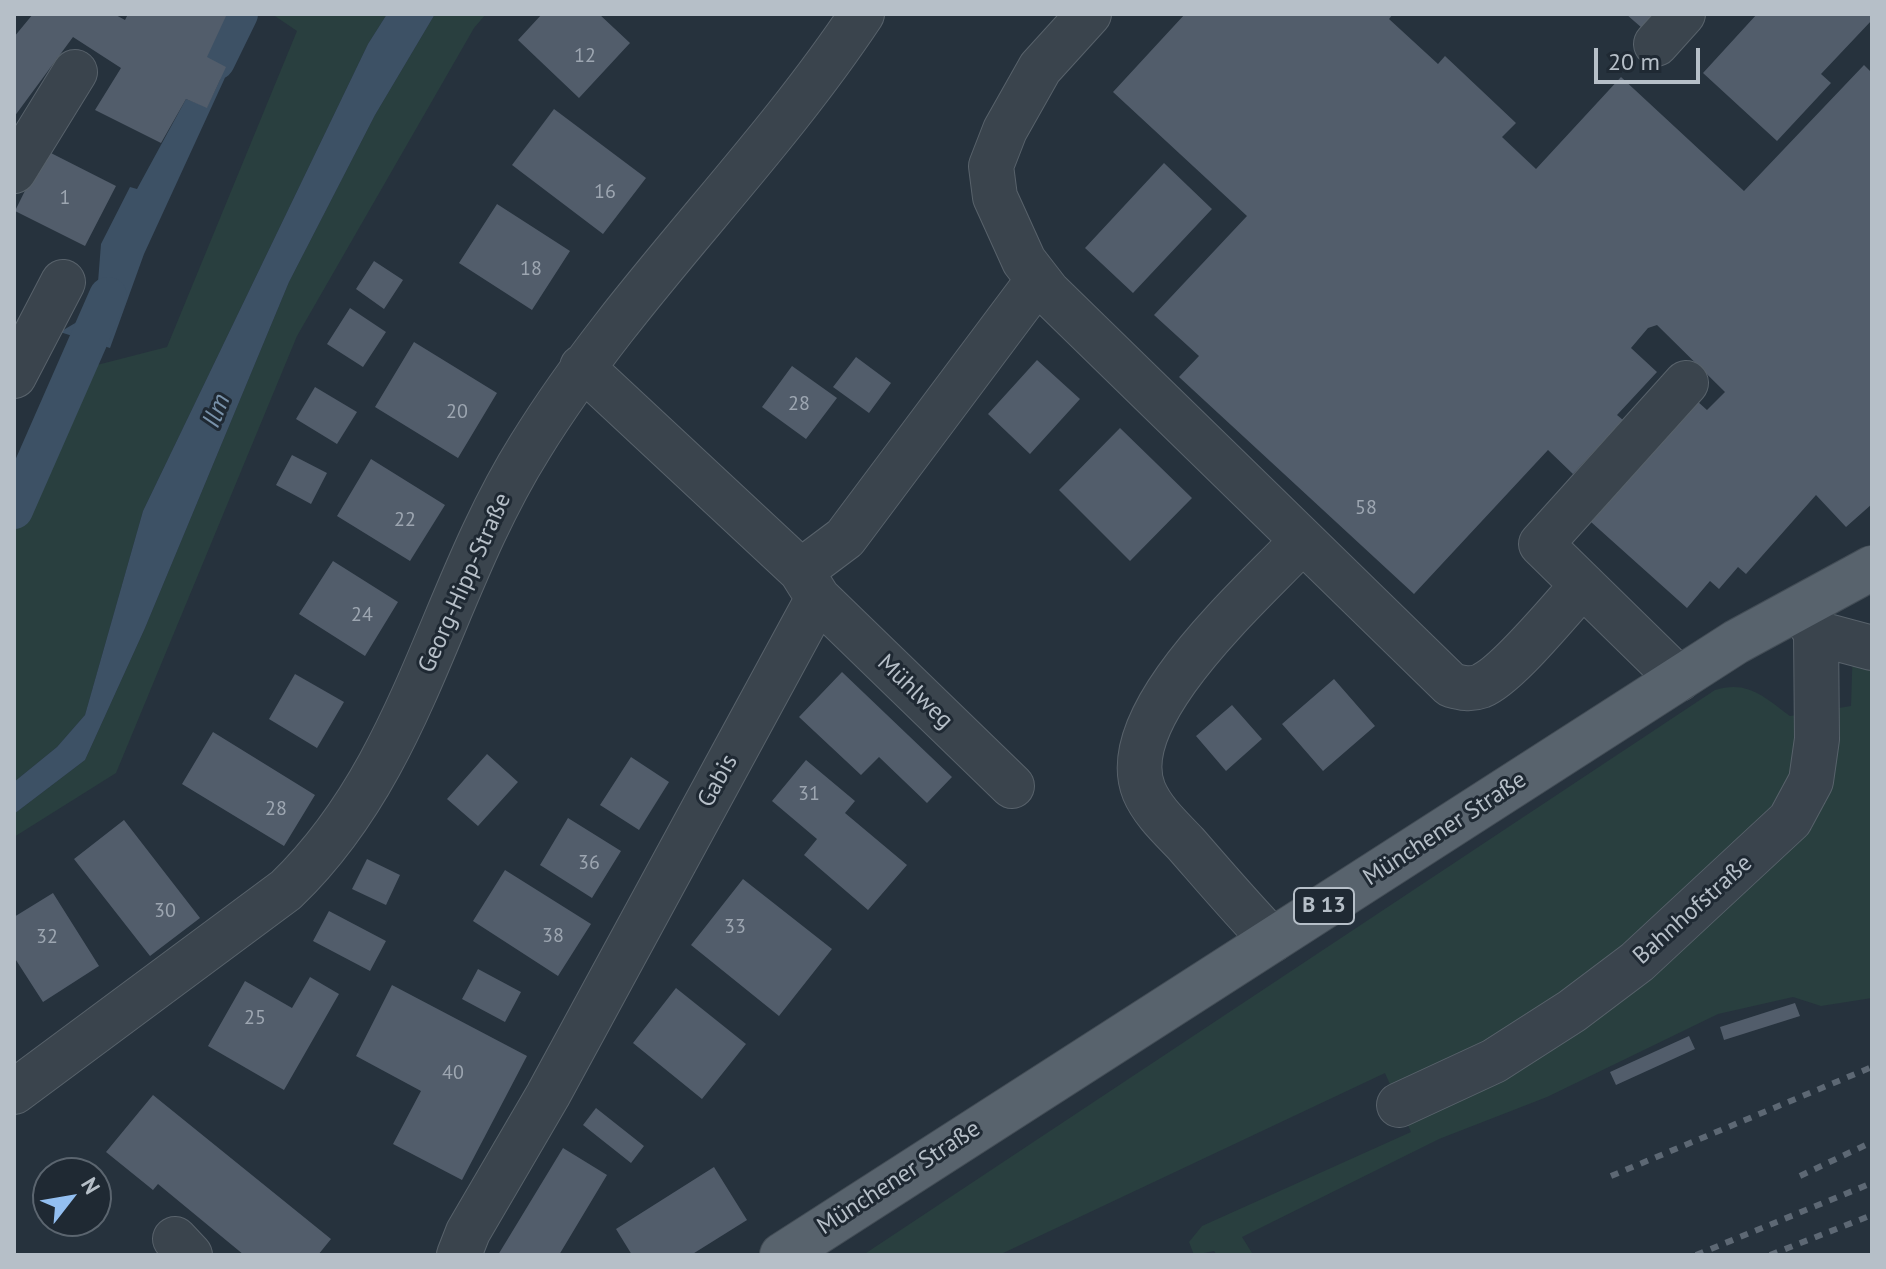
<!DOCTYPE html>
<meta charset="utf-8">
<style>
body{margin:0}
#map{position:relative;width:1886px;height:1269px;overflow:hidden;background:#26323d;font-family:"PT Sans",sans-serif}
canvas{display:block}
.frame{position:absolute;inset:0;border:16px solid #b6bfc8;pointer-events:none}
.north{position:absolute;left:32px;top:1157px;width:80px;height:80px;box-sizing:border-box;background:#1f2933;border:2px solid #5b656f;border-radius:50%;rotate:59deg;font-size:22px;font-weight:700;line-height:32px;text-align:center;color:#b6bfc8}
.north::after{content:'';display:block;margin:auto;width:28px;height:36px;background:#93bff1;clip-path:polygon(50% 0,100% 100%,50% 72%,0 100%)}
.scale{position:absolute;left:1594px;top:48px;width:106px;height:36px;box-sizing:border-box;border:4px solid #b6bfc8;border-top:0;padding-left:10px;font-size:24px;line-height:28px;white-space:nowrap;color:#b6bfc8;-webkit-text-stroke:6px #1f2933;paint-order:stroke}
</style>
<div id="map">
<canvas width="1886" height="1269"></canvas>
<div class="frame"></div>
<div class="north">N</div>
<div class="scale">20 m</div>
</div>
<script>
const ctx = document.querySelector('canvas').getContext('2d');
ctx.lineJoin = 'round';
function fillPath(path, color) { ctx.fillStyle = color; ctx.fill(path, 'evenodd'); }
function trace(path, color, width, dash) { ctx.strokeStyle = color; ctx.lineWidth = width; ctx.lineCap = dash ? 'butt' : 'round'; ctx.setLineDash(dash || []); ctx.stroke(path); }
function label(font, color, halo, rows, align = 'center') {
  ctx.font = font + ' "PT Sans",sans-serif'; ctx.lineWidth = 6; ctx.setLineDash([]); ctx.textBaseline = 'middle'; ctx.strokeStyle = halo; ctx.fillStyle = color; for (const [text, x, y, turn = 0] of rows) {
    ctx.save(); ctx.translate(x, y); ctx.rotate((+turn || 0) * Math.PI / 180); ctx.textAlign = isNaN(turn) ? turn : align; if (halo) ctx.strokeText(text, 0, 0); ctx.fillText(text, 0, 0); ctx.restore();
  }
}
fillPath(new Path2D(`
 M 272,14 L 387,14 L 368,44 L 143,511 L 85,715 L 57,747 L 14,782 L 14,469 L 62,374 L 167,347 L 297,31 Z
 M 435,14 L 486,14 L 474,28 L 297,336 L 116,773 L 14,837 L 14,814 L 85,760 L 145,628 L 289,282 L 375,115 Z
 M 1872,637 L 1872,998 L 1821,1006 L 1793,997 L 1718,1014 L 1547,1097 L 1439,1139 L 1242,1237 L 1252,1253 L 1217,1255 L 1214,1251 L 1194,1255 L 1189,1242 L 1202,1226 L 1411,1132 L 1385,1073 L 999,1255 L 863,1255 L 1715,690 C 1748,680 1764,697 1790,716 L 1851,706 L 1853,644 Z`), '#293f3f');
fillPath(new Path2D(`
 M 387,14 L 435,14 L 375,115 L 289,282 L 145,628 L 85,760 L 14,814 L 14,782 L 57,747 L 85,715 L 143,511 L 368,44 Z
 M 224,21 L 246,32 L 144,254 L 110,348 L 60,332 L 82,319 L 98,282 L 101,244 L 130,187 L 137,189 L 186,99 L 207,107 L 226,67 L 207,57 Z`), '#3d5165');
trace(new Path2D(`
 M 216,61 L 239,14
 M 14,510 L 108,296`), '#3d5165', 38);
fillPath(new Path2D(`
 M 33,14 L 114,14 L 125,20 L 128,14 L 222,14 L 226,16 L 207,57 L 226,67 L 207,108 L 186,99 L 161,143 L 95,110 L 121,68 L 73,37 L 14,117 L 14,37 Z
 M 542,14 L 599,14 L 630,43 L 579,98 L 518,40 Z
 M 1185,14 L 1393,14 L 1389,19 L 1438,64 L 1445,56 L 1516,123 L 1502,137 L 1536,169 L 1621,77 L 1744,191 L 1864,65 L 1872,73 L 1872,504 L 1846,527 L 1816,495 L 1746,574 L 1738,567 L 1719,589 L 1710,581 L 1687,608 L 1591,522 L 1697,401 L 1707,410 L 1725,392 L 1657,325 L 1648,328 L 1631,348 L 1657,372 L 1617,415 L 1623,420 L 1573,474 L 1548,450 L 1414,594 L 1179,377 L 1199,356 L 1154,315 L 1247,216 L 1113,92 Z
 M 1626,14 L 1655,14 L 1642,28 Z
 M 1757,14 L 1872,14 L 1872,20 L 1821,74 L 1831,83 L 1777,141 L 1703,73 Z
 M 554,109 L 646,178 L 603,234 L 512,165 Z
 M 45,150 L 116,186 L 85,246 L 15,211 Z
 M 1164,163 L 1212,209 L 1133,293 L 1085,248 Z
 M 497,204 L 570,251 L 532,310 L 459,263 Z
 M 374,261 L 403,280 L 384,309 L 356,289 Z
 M 350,308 L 386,332 L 363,367 L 327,344 Z
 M 414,342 L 497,393 L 458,458 L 375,407 Z
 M 856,357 L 891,383 L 869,413 L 833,387 Z
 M 1037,360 L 1080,399 L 1030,454 L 988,414 Z
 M 792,366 L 837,398 L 806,439 L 762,407 Z
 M 315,387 L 357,412 L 337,444 L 296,419 Z
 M 1120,428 L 1192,498 L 1130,561 L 1059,490 Z
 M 292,455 L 327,473 L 311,504 L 276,485 Z
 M 371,459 L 445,505 L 410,561 L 337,516 Z
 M 333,561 L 398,602 L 365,656 L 299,614 Z
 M 842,672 L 952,777 L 927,803 L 879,757 L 861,775 L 799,717 Z
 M 295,674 L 344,702 L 317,748 L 269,719 Z
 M 1334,679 L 1375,726 L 1323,771 L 1282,724 Z
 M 1232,705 L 1262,739 L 1226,771 L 1196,736 Z
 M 213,732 L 315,795 L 284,846 L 182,784 Z
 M 487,754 L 518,782 L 478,826 L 447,799 Z
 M 631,757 L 669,782 L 639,830 L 600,805 Z
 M 806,760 L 855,801 L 845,813 L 907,865 L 868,910 L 804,855 L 817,839 L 772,801 Z
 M 568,818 L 621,851 L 592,898 L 540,865 Z
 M 124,820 L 200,918 L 150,956 L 74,859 Z
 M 367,859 L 400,875 L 386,905 L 352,889 Z
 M 505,870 L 591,924 L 558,976 L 473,921 Z
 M 743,879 L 832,949 L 779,1016 L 691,945 Z
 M 53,893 L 99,966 L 43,1002 L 14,957 L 14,917 Z
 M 329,911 L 386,941 L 370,971 L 313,941 Z
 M 478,969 L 521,992 L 505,1022 L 462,999 Z
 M 310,977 L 339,994 L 284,1090 L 208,1046 L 245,981 L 292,1008 Z
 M 392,985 L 527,1056 L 462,1180 L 393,1144 L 421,1091 L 356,1056 Z
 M 676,988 L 746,1044 L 702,1099 L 633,1043 Z
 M 1795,1003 L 1800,1016 L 1724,1040 L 1720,1027 Z
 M 1689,1036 L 1695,1049 L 1616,1085 L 1610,1072 Z
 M 153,1095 L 331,1239 L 318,1255 L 244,1255 L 158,1184 L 153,1190 L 106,1152 Z
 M 596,1108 L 644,1146 L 631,1163 L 583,1125 Z
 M 563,1148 L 607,1175 L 559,1255 L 498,1255 Z
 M 714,1167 L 747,1220 L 691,1255 L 632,1255 L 616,1229 Z`), '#525d6b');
const minor = new Path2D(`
 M 1089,14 L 1040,68 L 1005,130 L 991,166 L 995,197 L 1024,261 L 1048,292 L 1451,685 C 1462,688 1470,690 1481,686 C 1508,675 1561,608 1583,585
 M 1656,44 L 1683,14
 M 14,171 L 75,72
 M 14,376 L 63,282
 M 801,571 L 845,538 L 1038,280
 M 818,598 L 1012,786
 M 1816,633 L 1872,648
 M 1679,679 L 1541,544 L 1686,383
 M 1272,940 C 1242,909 1214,876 1186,844 C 1171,828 1153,812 1144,791 C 1113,715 1253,594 1301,542
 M 14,1092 L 286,890 C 414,767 439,592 530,447 C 626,291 761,166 862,14
 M 1399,1105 L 1494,1061 L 1572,1011 L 1637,962 L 1790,820 L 1811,781 L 1817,739 L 1816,633 L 1800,608
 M 175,1239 L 190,1255
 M 459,1255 L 468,1232 L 548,1095 L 818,598 L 801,571 L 582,367`);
const major = new Path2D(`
 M 782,1255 L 1736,642 L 1872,568`);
trace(minor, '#58626b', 46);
trace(major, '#434d56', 46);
trace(minor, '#3a444d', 44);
trace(major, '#58636d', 44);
trace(new Path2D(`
 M 1611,1176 L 1872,1067
 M 1800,1176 L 1872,1142
 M 1696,1255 L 1872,1183
 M 1770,1255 L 1872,1215`), '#5d6874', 6, [8, 8]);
label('20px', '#9da6b1', null, [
 ["12",585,56],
 ["16",605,192],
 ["1",65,198],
 ["18",531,269],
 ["28",799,404],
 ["20",457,412],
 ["58",1366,508],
 ["22",405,520],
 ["24",362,615],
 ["31",809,794],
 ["28",276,809],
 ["36",589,863],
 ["30",165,911],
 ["33",735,927],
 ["38",553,936],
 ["32",47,937],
 ["25",255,1018],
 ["40",453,1073]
]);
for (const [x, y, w] of [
 [1324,906,60]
]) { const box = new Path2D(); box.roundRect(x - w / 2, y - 18, w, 36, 6); ctx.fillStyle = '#1f2933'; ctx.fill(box); trace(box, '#b6bfc8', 2); }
label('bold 22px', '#b6bfc8', null, [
 ["B 13",1324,906]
]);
label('24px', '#b6bfc8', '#1f2933', [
 ["Georg-Hipp-Straße",465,583,-66],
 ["Mühlweg",915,692,44],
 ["Gabis",718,781,-61],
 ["Münchener Straße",1445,829,-33],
 ["Bahnhofstraße",1693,910,-42],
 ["Münchener Straße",899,1178,-33]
]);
label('italic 26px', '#7992aa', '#1f2933', [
 ["Ilm",217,411,-68]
]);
</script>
